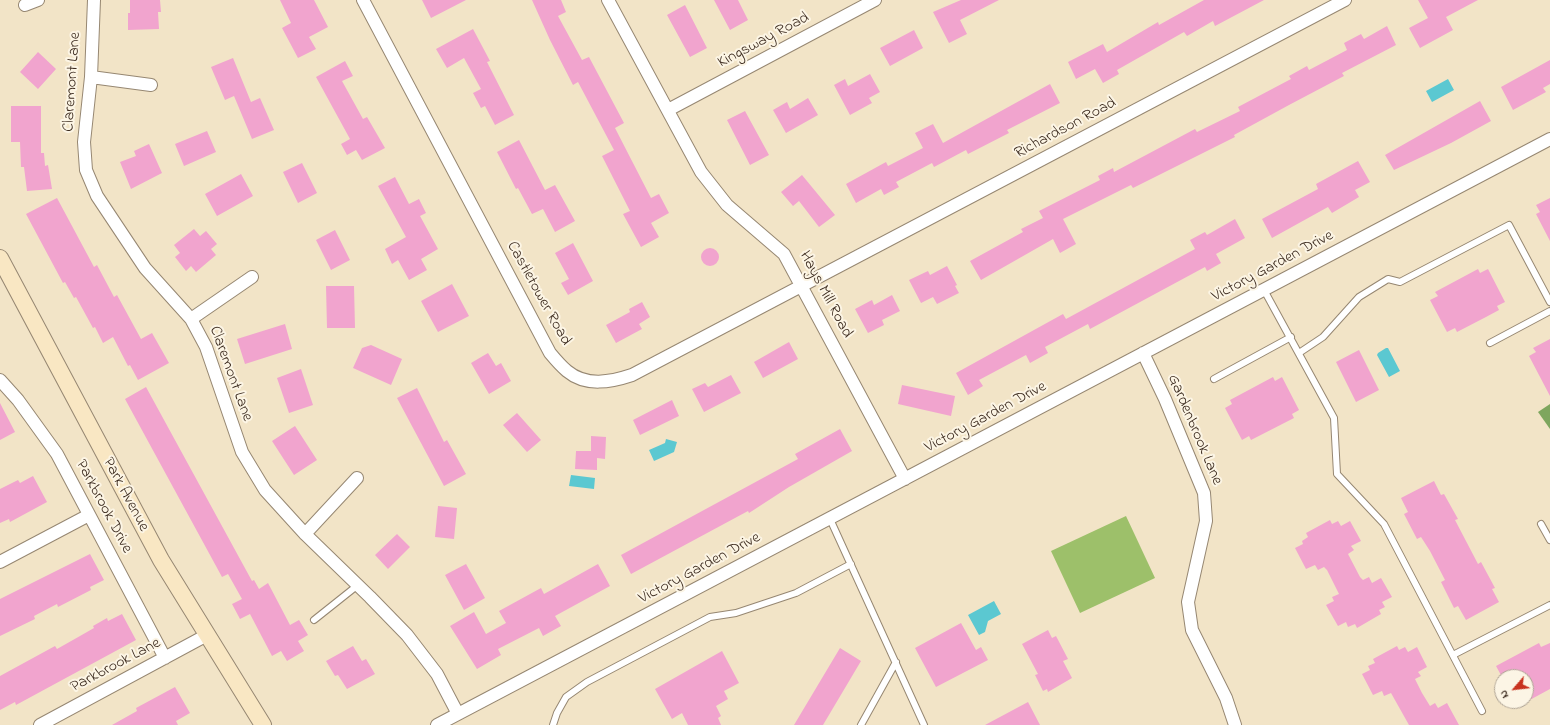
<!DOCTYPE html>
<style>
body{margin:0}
#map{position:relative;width:1550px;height:725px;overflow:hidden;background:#f2e4c7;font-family:"Indie Flower",sans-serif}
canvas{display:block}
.north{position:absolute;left:1494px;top:669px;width:40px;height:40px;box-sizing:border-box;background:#fcf5e5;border:1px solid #afa495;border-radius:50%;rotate:242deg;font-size:11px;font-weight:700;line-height:16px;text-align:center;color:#3b2a1e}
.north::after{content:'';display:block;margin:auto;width:14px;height:18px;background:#c8321e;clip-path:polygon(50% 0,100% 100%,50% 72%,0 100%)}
</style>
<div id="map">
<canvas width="1550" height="725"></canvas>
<div class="north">N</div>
</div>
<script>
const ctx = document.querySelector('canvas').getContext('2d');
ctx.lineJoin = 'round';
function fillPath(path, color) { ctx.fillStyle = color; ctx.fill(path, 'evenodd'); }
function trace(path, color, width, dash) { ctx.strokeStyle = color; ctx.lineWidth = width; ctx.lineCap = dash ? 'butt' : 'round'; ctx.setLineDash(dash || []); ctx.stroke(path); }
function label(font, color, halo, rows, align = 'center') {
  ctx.font = font + ' "Indie Flower",sans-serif'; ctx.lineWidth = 4; ctx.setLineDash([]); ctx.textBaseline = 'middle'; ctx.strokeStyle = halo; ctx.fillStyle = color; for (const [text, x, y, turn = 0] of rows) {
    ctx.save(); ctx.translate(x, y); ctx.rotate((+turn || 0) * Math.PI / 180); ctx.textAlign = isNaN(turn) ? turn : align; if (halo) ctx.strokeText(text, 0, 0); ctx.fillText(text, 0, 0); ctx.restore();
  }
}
fillPath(new Path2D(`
 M 1126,516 L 1155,578 L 1080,613 L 1051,551 Z`), '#9dc06a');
fillPath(new Path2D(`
 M 1550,404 L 1550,429 L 1538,412 Z`), '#7ea65e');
fillPath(new Path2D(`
 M 1448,79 L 1454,90 L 1432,102 L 1426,91 Z
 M 1386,348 L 1388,348 L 1400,371 L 1389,377 L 1377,355 L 1378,353 Z
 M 666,439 L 677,442 L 674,452 L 654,461 L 649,450 L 665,443 Z
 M 571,475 L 595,478 L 594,489 L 569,486 Z
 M 994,601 L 1001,614 L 988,621 L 985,632 L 979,635 L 968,615 Z`), '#5bc8d1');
fillPath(new Path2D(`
 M 130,0 L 160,0 L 161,12 L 158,12 L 159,29 L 128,30 L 128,13 L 130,13 Z
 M 280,0 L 314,0 L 328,27 L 309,37 L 316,49 L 298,58 L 282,28 L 291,23 Z
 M 422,0 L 466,0 L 431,18 Z
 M 532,0 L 561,0 L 566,12 L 558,16 L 582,60 L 589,57 L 624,123 L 615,128 L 651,198 L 659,194 L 669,213 L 651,223 L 659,237 L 641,247 L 623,214 L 630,211 L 602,156 L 614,150 L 578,82 L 573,85 L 550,40 Z
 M 714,0 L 738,0 L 748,20 L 730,30 Z
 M 961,0 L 999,0 L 960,20 L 967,34 L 949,43 L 933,12 Z
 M 1204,0 L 1264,0 L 1215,26 L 1213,21 L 1187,36 L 1184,32 L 1117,70 L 1119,74 L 1103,83 L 1095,69 L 1076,79 L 1068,62 L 1103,44 L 1107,52 L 1158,22 L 1159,25 Z
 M 1418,0 L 1478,0 L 1446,17 L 1453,30 L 1420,48 L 1409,28 L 1428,18 Z
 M 685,5 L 707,48 L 690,57 L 667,15 Z
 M 1387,26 L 1396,45 L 1342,73 L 1344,76 L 1289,105 L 1234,135 L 1235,137 L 1133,188 L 1131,185 L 1063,219 L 1076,244 L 1060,253 L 1053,239 L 981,280 L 970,261 L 1023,232 L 1021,229 L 1043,218 L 1039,211 L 1100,180 L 1098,176 L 1113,168 L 1114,172 L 1195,129 L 1197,132 L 1240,111 L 1238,107 L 1291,79 L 1289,76 L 1307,66 L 1309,70 L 1347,50 L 1344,43 L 1361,34 L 1364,39 Z
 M 473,29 L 490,61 L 487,62 L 514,115 L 495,125 L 485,106 L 481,108 L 473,93 L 481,89 L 464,58 L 447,68 L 436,49 Z
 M 914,30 L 923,48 L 890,66 L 880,48 Z
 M 38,52 L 56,69 L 38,89 L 20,72 Z
 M 233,58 L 251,102 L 260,98 L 274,130 L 252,139 L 234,96 L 225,100 L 211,67 Z
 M 1550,60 L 1550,84 L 1543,88 L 1546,92 L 1513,110 L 1501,87 Z
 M 345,61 L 353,76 L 342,81 L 363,119 L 367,117 L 385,148 L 362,160 L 356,150 L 347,155 L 341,144 L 350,139 L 316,77 Z
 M 870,74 L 880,92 L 869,98 L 872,103 L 850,115 L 834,85 L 845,79 L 848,86 Z
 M 1050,84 L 1060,103 L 1007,130 L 1009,133 L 968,154 L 966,150 L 934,167 L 932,163 L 896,182 L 899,187 L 884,195 L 881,189 L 856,203 L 846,184 L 886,162 L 888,166 L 923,148 L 915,133 L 933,124 L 943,143 Z
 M 808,98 L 818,115 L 786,133 L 773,110 L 787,102 L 790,109 Z
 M 1480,101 L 1491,121 L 1451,143 L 1394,170 L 1385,155 Z
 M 11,106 L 41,106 L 41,153 L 44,153 L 45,166 L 48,165 L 52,189 L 27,191 L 24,167 L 21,167 L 20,142 L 11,142 Z
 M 745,111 L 769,155 L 750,165 L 727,120 Z
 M 207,131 L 216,152 L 184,166 L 175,144 Z
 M 519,140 L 545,190 L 555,185 L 575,221 L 555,232 L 543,209 L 532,214 L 518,188 L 516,189 L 497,152 Z
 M 149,144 L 162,173 L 131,189 L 120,162 L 136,156 L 134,151 Z
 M 1358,161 L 1370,182 L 1355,190 L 1359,197 L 1332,213 L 1328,207 L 1272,238 L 1262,219 L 1318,189 L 1316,184 Z
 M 302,163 L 317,193 L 298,203 L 283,172 Z
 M 241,174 L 253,196 L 217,216 L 205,194 Z
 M 802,175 L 835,215 L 819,227 L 799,201 L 793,206 L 781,192 Z
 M 395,177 L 409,204 L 419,199 L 426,213 L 420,216 L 438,249 L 421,259 L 427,270 L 409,280 L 398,260 L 392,264 L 385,249 L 406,237 L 378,186 Z
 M 57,198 L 94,267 L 97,265 L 114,297 L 117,295 L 141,339 L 152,333 L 169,363 L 138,380 L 130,365 L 128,366 L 113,337 L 103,343 L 95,327 L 93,328 L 76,297 L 74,298 L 65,282 L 63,283 L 26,214 Z
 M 1550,198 L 1550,241 L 1536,214 L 1540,212 L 1536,205 Z
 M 1235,219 L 1245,238 L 1216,254 L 1221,263 L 1207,271 L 1205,267 L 1090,329 L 1088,324 L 1045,347 L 1048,353 L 1030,363 L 1026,355 L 979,380 L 983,386 L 968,395 L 956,373 L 1063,314 L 1066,319 L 1195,249 L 1190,240 L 1205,232 L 1207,235 Z
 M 194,229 L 200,236 L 206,231 L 217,244 L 211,249 L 216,255 L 196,272 L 191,266 L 186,271 L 175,257 L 180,253 L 174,245 Z
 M 335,230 L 350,260 L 331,270 L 316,240 Z
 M 573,243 L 593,281 L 568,295 L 561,283 L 569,279 L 555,253 Z
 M701 257a9 9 0 1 1 18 0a9 9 0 1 1-18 0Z
 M 947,266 L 957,285 L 955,286 L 959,293 L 937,304 L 933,297 L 921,303 L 909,280 L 928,271 L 930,275 Z
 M 1478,269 L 1480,273 L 1488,269 L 1505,302 L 1497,306 L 1499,310 L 1486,317 L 1457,332 L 1455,328 L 1447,332 L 1430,300 L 1438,296 L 1435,292 Z
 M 452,284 L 469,316 L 438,332 L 421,301 Z
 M 326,286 L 354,286 L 355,328 L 327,328 Z
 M 892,295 L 900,311 L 882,320 L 884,325 L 868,333 L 855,309 L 872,300 L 874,305 Z
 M 642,302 L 650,317 L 639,324 L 642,329 L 616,343 L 606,325 L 630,312 L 629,309 Z
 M 285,324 L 292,349 L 245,364 L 237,339 Z
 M 1550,339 L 1550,396 L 1529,356 L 1536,352 L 1533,348 Z
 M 789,342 L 798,359 L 763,378 L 754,362 Z
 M 371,345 L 402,359 L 391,385 L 353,368 L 362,348 Z
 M 1359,350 L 1379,390 L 1356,402 L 1336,362 Z
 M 488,353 L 496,366 L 501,363 L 511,381 L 489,394 L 471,363 Z
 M 301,369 L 313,405 L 289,413 L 277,378 Z
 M 731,375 L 741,393 L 704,412 L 692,389 L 705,383 L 708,387 Z
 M 1273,377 L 1275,381 L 1282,377 L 1299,410 L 1292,414 L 1294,418 L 1251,440 L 1249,436 L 1242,440 L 1225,408 L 1232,404 L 1230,400 Z
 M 902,385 L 955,396 L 951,416 L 898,404 Z
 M 146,387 L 252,581 L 254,580 L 259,589 L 268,583 L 290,625 L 299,620 L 308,635 L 298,641 L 304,651 L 287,661 L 281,651 L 272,656 L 250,614 L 240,619 L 232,604 L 242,599 L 228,574 L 222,577 L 125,399 Z
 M 417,388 L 444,442 L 447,440 L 466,474 L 444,486 L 397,398 Z
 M 672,400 L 679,416 L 640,435 L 633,420 Z
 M 0,403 L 15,432 L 0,440 Z
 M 517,413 L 541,440 L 527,452 L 503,425 Z
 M 295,426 L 317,460 L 294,475 L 272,441 Z
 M 840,429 L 852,451 L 789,487 L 749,513 L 748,511 L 631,574 L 621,555 L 798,459 L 795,454 Z
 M 591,436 L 606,437 L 605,459 L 597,458 L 597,470 L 575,469 L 576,451 L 591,451 Z
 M 33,476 L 47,502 L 10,522 L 9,519 L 0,523 L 0,489 L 18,480 L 20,483 Z
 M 1434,481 L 1441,495 L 1444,494 L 1458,519 L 1455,520 L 1478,564 L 1481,562 L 1495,588 L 1492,589 L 1499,602 L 1466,620 L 1458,606 L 1454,608 L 1441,582 L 1445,580 L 1430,551 L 1421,537 L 1417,539 L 1404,514 L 1408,512 L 1401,498 Z
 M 438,506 L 457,508 L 454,539 L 435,537 Z
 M 1330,520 L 1332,524 L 1338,521 L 1341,526 L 1350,521 L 1361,541 L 1351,546 L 1354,550 L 1348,554 L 1360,577 L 1363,580 L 1369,577 L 1372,583 L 1381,578 L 1392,597 L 1382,602 L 1385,607 L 1379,610 L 1381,614 L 1357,628 L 1355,624 L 1348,627 L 1346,622 L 1338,626 L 1326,605 L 1334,601 L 1332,597 L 1339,594 L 1327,570 L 1324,567 L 1318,570 L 1315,565 L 1306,569 L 1295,548 L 1303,544 L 1302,541 L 1308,537 L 1306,533 Z
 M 397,534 L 410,547 L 388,569 L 375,555 Z
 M 90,554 L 104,580 L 90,587 L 91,590 L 58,607 L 57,604 L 34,616 L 35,619 L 0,636 L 0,599 Z
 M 466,564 L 485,598 L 464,610 L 445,575 Z
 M 598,564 L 610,586 L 555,616 L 561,626 L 543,636 L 539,628 L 498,649 L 501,655 L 477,669 L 450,626 L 474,612 L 486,634 L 506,623 L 499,611 L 541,588 L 544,594 Z
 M 122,614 L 136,640 L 16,705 L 15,702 L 0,710 L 0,676 L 55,646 L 57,649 L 80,636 L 94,628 L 93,626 L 107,618 L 108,621 Z
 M 961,623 L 976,650 L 981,647 L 988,660 L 936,687 L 915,648 Z
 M 1048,630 L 1052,638 L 1056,636 L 1068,659 L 1063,661 L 1072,678 L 1048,692 L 1047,689 L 1043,691 L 1035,675 L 1038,674 L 1022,644 Z
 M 1539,643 L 1541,647 L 1550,643 L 1550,689 L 1526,702 L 1526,677 L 1502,677 L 1496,666 Z
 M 353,646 L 362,661 L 366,659 L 375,674 L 347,689 L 338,675 L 335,676 L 326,661 Z
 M 1397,646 L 1399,650 L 1405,647 L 1408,652 L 1417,647 L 1427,667 L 1418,672 L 1421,676 L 1415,679 L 1422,693 L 1430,706 L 1435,703 L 1438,708 L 1447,703 L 1459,725 L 1409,725 L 1391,693 L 1384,696 L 1382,691 L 1373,695 L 1362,674 L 1370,670 L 1368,666 L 1375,663 L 1373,659 Z
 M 840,648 L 861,661 L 823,725 L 794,725 Z
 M 722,651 L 739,683 L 724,691 L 728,699 L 716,706 L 721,716 L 718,718 L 721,725 L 688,725 L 682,713 L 672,719 L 655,689 Z
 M 175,687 L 190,713 L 176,721 L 178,725 L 112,725 L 137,711 L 136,708 Z
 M 1028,702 L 1040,725 L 985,725 Z`), '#f1a4ce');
const lane = new Path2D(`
 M 1264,290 L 1334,418 L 1337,474 L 1384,524 L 1482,711
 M 1490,343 L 1550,311
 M 1299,353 L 1323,337 L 1359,297 L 1388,279 L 1400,282 L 1509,225 L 1550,302
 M 1214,379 L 1291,337
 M 830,519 L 924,725
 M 1541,524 L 1550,540
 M 314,620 L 358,585
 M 1453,655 L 1550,605
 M 553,725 L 557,713 L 566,697 L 587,682 L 710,617 L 736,613 L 796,593 L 851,564
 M 861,725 L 896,662`);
const street = new Path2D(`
 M 94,0 L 91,77 L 84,142 L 86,170 L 97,196 L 145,268 L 191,319 L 206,347 L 242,452 L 265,490 L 305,534 L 370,597 L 407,635 L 437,674 L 458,714
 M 363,0 L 550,353 C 555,359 561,366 567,371 C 586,387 611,382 632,375 L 1345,0
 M 608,0 L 701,172 L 727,205 L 784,254 L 905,479
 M 25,5 L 38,0
 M 91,77 L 151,85
 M 668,110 L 875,0
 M 191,319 L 252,277
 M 1143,353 L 1165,399 L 1204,493 L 1206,521 L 1188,602 L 1192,630 L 1226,698 L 1235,725
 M 0,380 L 18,400 L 57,454 L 165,658
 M 305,534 L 357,478
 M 0,562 L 89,515
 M 40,725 L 207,635
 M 437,725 L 1550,139`);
const secondary = new Path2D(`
 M 0,258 L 161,560 L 263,725`);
trace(lane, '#968772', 8);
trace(street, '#968772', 14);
trace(secondary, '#968772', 18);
trace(lane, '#fff', 6);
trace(street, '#fff', 12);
trace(secondary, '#f9e7c3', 16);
label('16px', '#3b2a1e', '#fcf5e5', [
 ["Kingsway Road",764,41,-28],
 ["Claremont Lane",73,82,-86],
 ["Richardson Road",1066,129,-28],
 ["Victory Garden Drive",1273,267,-28],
 ["Castletower Road",538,294,61],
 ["Hays Mill Road",825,295,62],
 ["Claremont Lane",230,374,70],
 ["Victory Garden Drive",986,418,-28],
 ["Gardenbrook Lane",1194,430,67],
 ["Park Avenue",125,495,62],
 ["Parkbrook Drive",103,507,62],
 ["Victory Garden Drive",700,569,-28],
 ["Parkbrook Lane",116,666,-28]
]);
</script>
